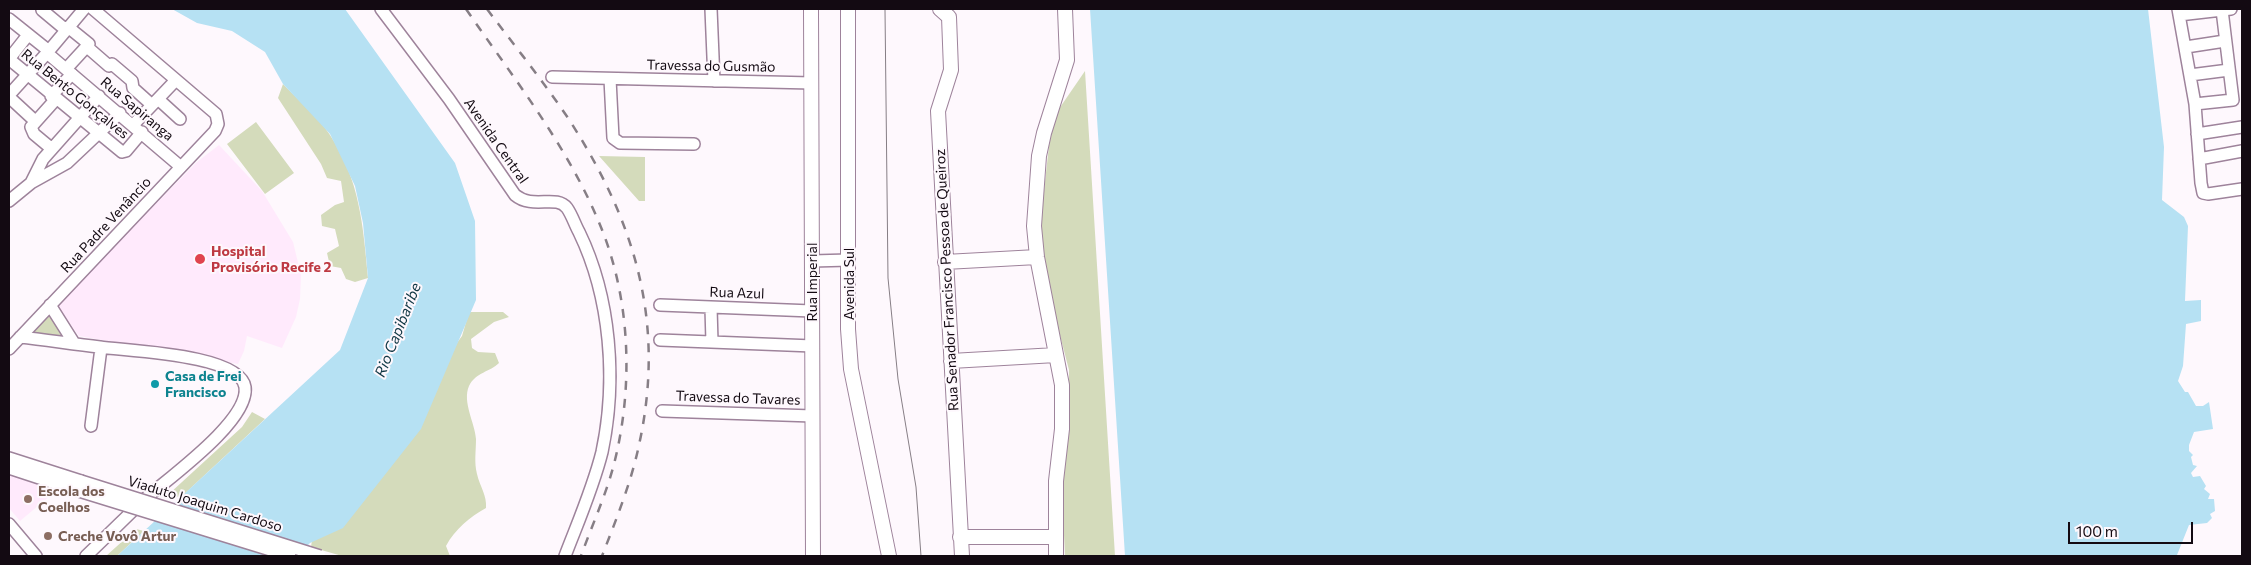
<!DOCTYPE html>
<meta charset="utf-8">
<style>
body{margin:0}
#map{position:relative;width:2251px;height:565px;overflow:hidden;background:#fef8fd;font-family:Commissioner,sans-serif}
canvas{display:block}
.frame{position:absolute;inset:0;border:10px solid #130a12;pointer-events:none}
.scale{position:absolute;left:2068px;top:522px;width:125px;height:22px;box-sizing:border-box;border:2px solid #130a12;border-top:0;padding-left:6px;font-size:15px;line-height:18px;white-space:nowrap;color:#130a12;-webkit-text-stroke:4px #fef8fd;paint-order:stroke}
</style>
<div id="map">
<canvas width="2251" height="565"></canvas>
<div class="frame"></div>
<div class="scale">100 m</div>
</div>
<script>
const ctx = document.querySelector('canvas').getContext('2d');
ctx.lineJoin = 'round';
function fillPath(path, color) { ctx.fillStyle = color; ctx.fill(path, 'evenodd'); }
function trace(path, color, width, dash) { ctx.strokeStyle = color; ctx.lineWidth = width; ctx.lineCap = dash ? 'butt' : 'round'; ctx.setLineDash(dash || []); ctx.stroke(path); }
function label(font, color, halo, rows, align = 'center') {
  ctx.font = font + ' Commissioner,sans-serif'; ctx.lineWidth = 4; ctx.setLineDash([]); ctx.textBaseline = 'middle'; ctx.strokeStyle = halo; ctx.fillStyle = color; for (const [text, x, y, turn = 0] of rows) {
    ctx.save(); ctx.translate(x, y); ctx.rotate((+turn || 0) * Math.PI / 180); ctx.textAlign = isNaN(turn) ? turn : align; if (halo) ctx.strokeText(text, 0, 0); ctx.fillText(text, 0, 0); ctx.restore();
  }
}
fillPath(new Path2D(`
 M 219,145 L 262,191 L 293,242 L 301,275 L 300,299 L 296,317 L 282,348 L 247,336 L 244,351 L 238,364 L 79,336 L 57,305 L 197,162 Z
 M 9,475 L 57,490 L 20,521 L 9,508 Z`), '#ffeafc');
fillPath(new Path2D(`
 M 1085,71 L 1115,556 L 1065,556 L 1062,494 L 1069,417 L 1069,370 L 1048,289 L 1040,226 L 1052,119 Z
 M 283,84 C 298,100 318,116 330,135 C 360,180 363,226 368,278 L 355,282 L 346,279 L 341,268 L 330,266 L 327,253 L 339,246 L 335,229 L 322,226 L 321,215 L 335,205 L 344,202 L 341,181 L 327,178 L 321,164 L 278,98 Z
 M 256,122 L 294,173 L 265,194 L 227,144 Z
 M 599,156 L 645,157 L 645,201 L 639,201 Z
 M 49,307 L 71,340 L 24,332 Z
 M 469,312 L 503,312 L 509,317 L 494,322 L 471,339 L 472,348 L 478,352 L 495,353 L 499,363 C 490,372 476,372 469,386 C 462,402 475,423 476,439 C 476,452 474,462 477,474 C 480,487 487,495 486,508 C 470,517 455,529 446,546 L 450,556 L 342,556 L 311,547 L 312,540 L 462,336 Z
 M 252,412 L 265,419 L 180,498 L 170,493 L 242,427 Z
 M 136,529 L 144,531 L 117,556 L 106,556 Z`), '#d4dbbb');
fillPath(new Path2D(`
 M 172,9 L 345,9 L 455,163 L 475,221 L 476,300 L 421,429 L 343,528 L 310,543 L 297,556 L 117,556 L 340,350 L 368,278 L 363,223 L 355,186 L 330,134 L 283,84 L 265,52 L 232,31 L 197,23 Z
 M 1090,9 L 2148,9 L 2164,147 L 2162,200 L 2184,217 L 2188,226 L 2185,301 L 2201,300 L 2201,321 L 2186,324 L 2183,366 L 2178,381 L 2185,392 L 2188,392 L 2196,406 L 2203,406 L 2209,402 L 2213,429 L 2194,432 L 2189,445 L 2189,451 L 2193,455 L 2191,457 L 2193,465 L 2197,466 L 2191,473 L 2193,477 L 2200,476 L 2206,486 L 2204,489 L 2210,494 L 2208,499 L 2214,499 L 2215,511 L 2210,514 L 2212,518 L 2207,523 L 2189,525 L 2177,555 L 2183,556 L 1125,556 Z`), '#b6e1f3');
const minor = new Path2D(`
 M 381,9 L 449,99 L 515,195 C 533,210 556,194 567,208 C 572,215 575,225 579,232 C 611,298 617,381 602,452 C 593,488 578,522 565,556
 M 711,9 L 714,81
 M 2178,9 L 2195,104 L 2201,183 L 2203,193 L 2208,194 L 2242,189
 M 42,10 L 66,30
 M 2179,15 L 2231,9
 M 9,19 L 49,51
 M 86,46 L 109,66
 M 2186,47 L 2225,41
 M 47,53 L 181,167
 M 9,59 L 122,152 L 126,151 L 142,132
 M 9,59 L 28,35
 M 112,64 L 132,81 L 133,88 L 152,105
 M 66,69 L 89,44 L 68,27
 M 2190,75 L 2229,70
 M 552,77 L 812,83
 M 610,79 L 613,138 L 620,143 L 694,144
 M 9,95 L 47,53 L 84,9
 M 51,96 L 72,74
 M 9,97 L 35,121
 M 158,99 L 180,119
 M 2195,104 L 2233,100 L 2222,10
 M 134,124 L 176,80
 M 2197,134 L 2242,127
 M 52,149 L 34,134 L 31,127 L 56,99
 M 2199,159 L 2242,151
 M 31,183 L 67,163 L 120,113
 M 9,201 L 31,183 L 43,159 L 99,96
 M 812,261 L 849,260
 M 50,305 L 74,343
 M 660,305 L 812,311
 M 711,308 L 712,342
 M 20,337 C 47,340 73,344 100,347 C 126,351 240,354 245,387 C 250,420 170,477 146,498 C 126,517 106,537 86,556
 M 660,340 L 813,346
 M 9,349 L 215,131 L 218,124 L 216,114 L 93,9
 M 662,411 L 813,416
 M 91,426 L 101,348
 M 9,458 L 81,481
 M 9,468 L 79,491
 M 9,524 L 36,556`);
const major = new Path2D(`
 M 811,9 L 813,556
 M 848,9 L 848,329 L 851,369 L 889,556
 M 940,9 L 949,17 L 951,70 L 938,111 L 962,556
 M 945,262 L 1037,257
 M 951,361 L 1056,355
 M 960,537 L 1055,537
 M 1056,556 L 1056,481 L 1062,429 L 1062,385 L 1037,257 L 1034,226 L 1039,156 L 1044,133 L 1067,60 L 1065,9`);
trace(minor, '#9e839b', 14);
trace(major, '#9e839b', 16);
trace(minor, '#fff', 11);
trace(major, '#fff', 14);
trace(new Path2D(`
 M 885,9 L 888,278 L 898,379 L 916,487 L 921,556`), '#867e85', 1);
trace(new Path2D(`
 M 466,9 C 512,76 566,144 598,220 C 630,294 634,382 615,460 C 607,493 592,525 581,556
 M 487,9 C 514,45 543,81 568,118 C 635,221 666,322 639,445 C 631,483 616,520 602,556`), '#867e85', 2.5, [9, 9]);
const minorBridge = new Path2D(`
 M 81,481 L 320,556
 M 79,491 L 290,556`);
trace(minorBridge, '#9e839b', 14, []);
trace(minorBridge, '#fff', 11);
for (const [x, y, r, color] of [
 [200,259,6,"#e0444e"],
 [155,384,5,"#0f9aa8"],
 [28,499,5,"#8d6e63"],
 [48,536,5,"#8d6e63"]
]) { const dot = new Path2D(); dot.arc(x, y, r, 0, 2 * Math.PI); ctx.fillStyle = color; ctx.fill(dot); trace(dot, '#fef8fd', 2); }
label('14px', '#130a12', '#fef8fd', [
 ["Travessa do Gusmão",711,66,1],
 ["Rua Bento Gonçalves",75,94,39],
 ["Rua Sapiranga",137,109,40],
 ["Avenida Central",496,141,55],
 ["Rua Padre Venâncio",106,225,-47],
 ["Rua Senador Francisco Pessoa de Queiroz",947,280,-93],
 ["Rua Imperial",812,282,-90],
 ["Avenida Sul",849,284,-90],
 ["Rua Azul",737,293,2],
 ["Travessa do Tavares",738,398,2],
 ["Viaduto Joaquim Cardoso",205,504,17]
]);
label('bold 14px', '#be3a42', '#fef8fd', [
 ["Hospital",211,251],
 ["Provisório Recife 2",211,267]
], 'left');
label('bold 14px', '#0d838f', '#fef8fd', [
 ["Casa de Frei",165,376],
 ["Francisco",165,392]
], 'left');
label('bold 14px', '#785e54', '#fef8fd', [
 ["Escola dos",38,491],
 ["Coelhos",38,507],
 ["Creche Vovô Artur",58,536]
], 'left');
label('italic 15px', '#103744', '#fef8fd', [
 ["Rio Capibaribe",398,330,-68]
]);
</script>
